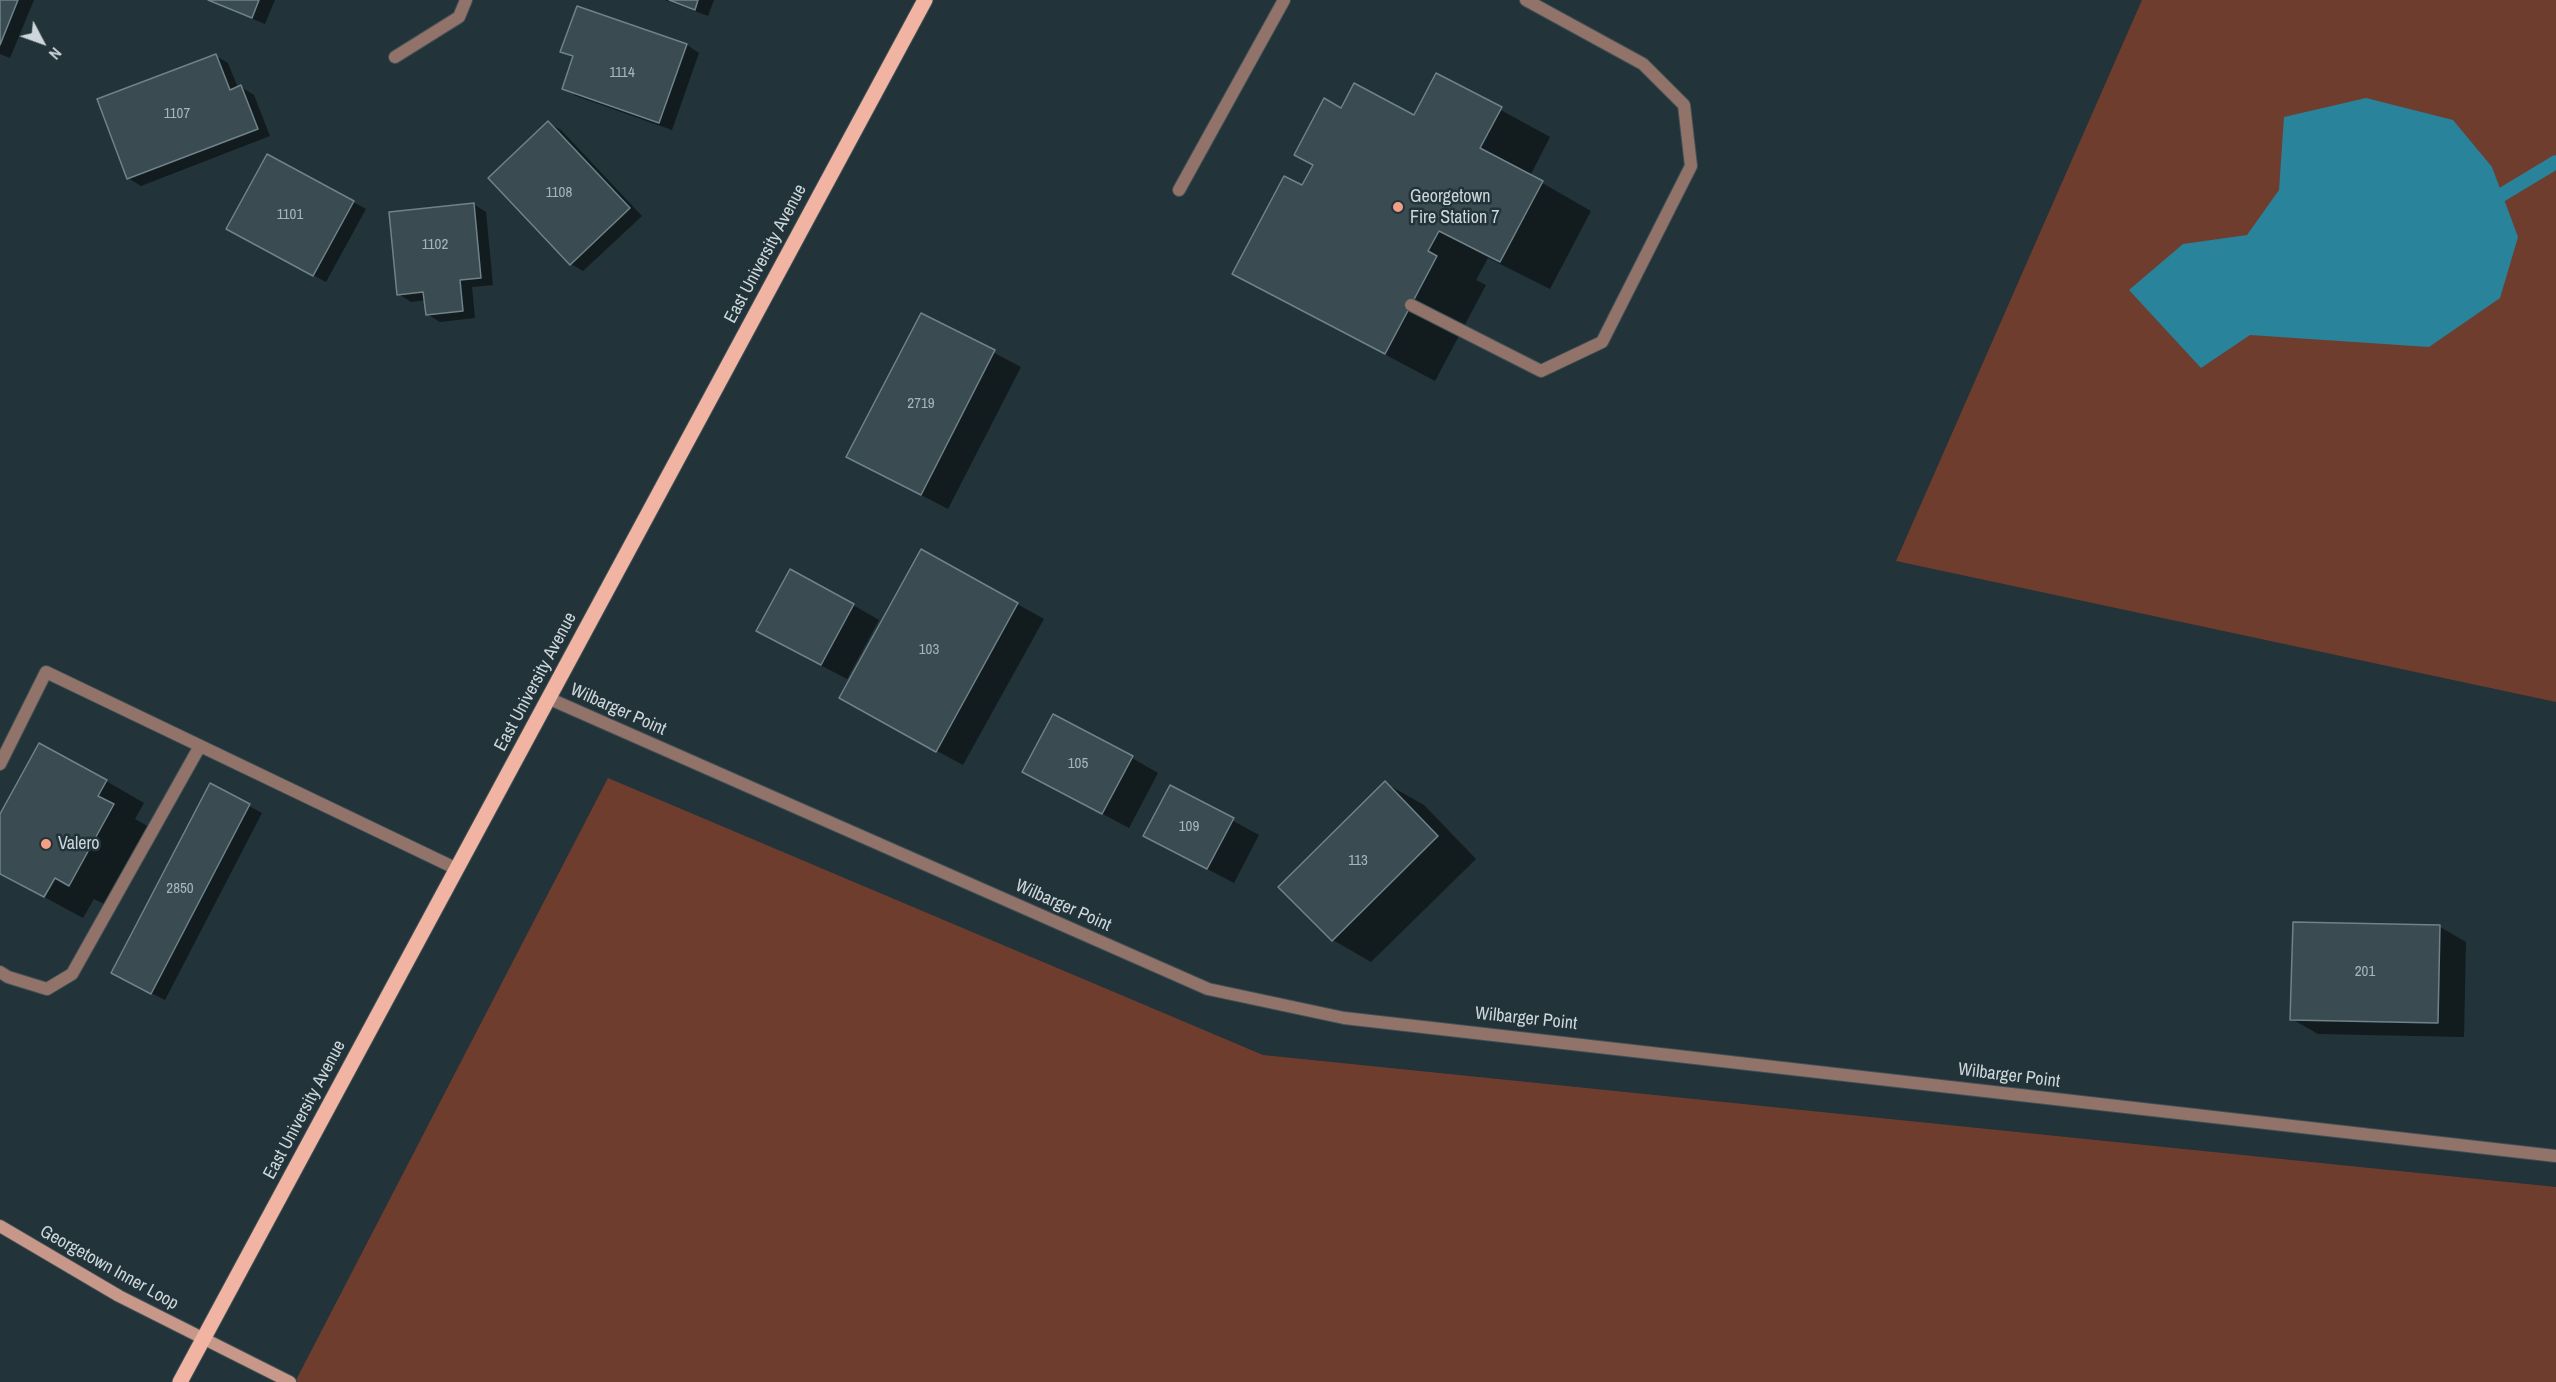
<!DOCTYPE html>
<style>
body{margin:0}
#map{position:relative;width:2556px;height:1382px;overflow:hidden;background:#223339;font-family:"Archivo Narrow",sans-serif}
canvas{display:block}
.north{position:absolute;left:12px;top:12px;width:60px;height:60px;-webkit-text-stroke:4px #223339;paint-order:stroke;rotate:131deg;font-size:16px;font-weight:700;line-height:24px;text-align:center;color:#cdd7db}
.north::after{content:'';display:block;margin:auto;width:21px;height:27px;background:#cdd7db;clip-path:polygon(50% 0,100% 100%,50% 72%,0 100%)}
</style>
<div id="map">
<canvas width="2556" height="1382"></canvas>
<div class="north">N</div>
</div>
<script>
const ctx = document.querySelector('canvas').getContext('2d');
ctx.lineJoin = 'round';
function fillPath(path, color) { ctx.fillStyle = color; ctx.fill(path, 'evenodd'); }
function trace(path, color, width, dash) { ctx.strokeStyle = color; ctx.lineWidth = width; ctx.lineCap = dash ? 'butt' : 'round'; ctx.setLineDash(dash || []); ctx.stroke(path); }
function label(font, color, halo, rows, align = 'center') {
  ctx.font = font + ' "Archivo Narrow",sans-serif'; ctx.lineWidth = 5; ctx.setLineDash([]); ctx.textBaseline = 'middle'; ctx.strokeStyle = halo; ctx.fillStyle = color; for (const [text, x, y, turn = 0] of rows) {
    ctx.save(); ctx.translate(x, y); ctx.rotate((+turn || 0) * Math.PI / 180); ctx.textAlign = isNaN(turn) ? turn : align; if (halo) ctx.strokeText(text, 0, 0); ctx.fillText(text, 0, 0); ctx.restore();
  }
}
fillPath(new Path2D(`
 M 2142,0 L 2556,0 L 2556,702 L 1896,561 Z
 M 608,778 L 1263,1055 L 2556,1187 L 2556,1382 L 295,1382 Z`), '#6f3d2e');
fillPath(new Path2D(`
 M 2366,98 L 2453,120 L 2492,167 L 2518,237 L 2500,298 L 2429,347 L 2250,335 L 2201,368 L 2129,290 L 2183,244 L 2247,235 L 2279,190 L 2284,117 Z`), '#29839b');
fillPath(new Path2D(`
 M 0,0 L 34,0 L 10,58 L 0,54 Z
 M 207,0 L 275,0 L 265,24 Z
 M 665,0 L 714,0 L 708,16 Z
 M 578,7 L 687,45 L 699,53 L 672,130 L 576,96 L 564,88 L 574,58 L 562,51 Z
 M 216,56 L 228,63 L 238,88 L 241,87 L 254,95 L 270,136 L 141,186 L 128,178 Z
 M 1437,75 L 1550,137 L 1530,176 L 1591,211 L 1550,289 L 1488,258 L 1476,280 L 1486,285 L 1435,381 L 1234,274 L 1302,187 L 1342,110 L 1415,117 Z
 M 548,123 L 561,130 L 642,216 L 583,271 L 571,264 Z
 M 353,202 L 366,209 L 326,282 L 241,236 Z
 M 473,204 L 486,212 L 493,285 L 472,287 L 475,318 L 440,322 L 427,314 L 426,300 L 411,302 L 399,294 Z
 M 922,315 L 1021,367 L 948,509 L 848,457 Z
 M 922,551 L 1044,619 L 963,765 L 867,713 Z
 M 853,605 L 879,620 L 847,679 L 784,646 Z
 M 1132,758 L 1158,773 L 1129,828 L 1050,786 Z
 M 106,781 L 144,803 L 135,819 L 151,828 L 108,906 L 94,899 L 83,918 L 0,873 L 0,818 Z
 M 1385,783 L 1424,805 L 1476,859 L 1371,962 L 1333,940 Z
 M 210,785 L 262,813 L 165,1000 L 125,980 Z
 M 1171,787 L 1259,835 L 1234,883 L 1171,850 Z
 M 2440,927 L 2466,942 L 2464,1037 L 2318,1034 L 2292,1019 Z`), '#0007');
trace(new Path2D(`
 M 2488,203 L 2556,162`), '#29839b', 14);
const building = new Path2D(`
 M 0,0 L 18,0 L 0,45 Z
 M 208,0 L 259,0 L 252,18 Z
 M 669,0 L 698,0 L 695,10 Z
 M 577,6 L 687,44 L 659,123 L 562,89 L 573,56 L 560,52 Z
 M 216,54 L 230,90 L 241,85 L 258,129 L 127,179 L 97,99 Z
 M 1436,73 L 1502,107 L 1480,148 L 1543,181 L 1500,262 L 1439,231 L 1428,251 L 1437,256 L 1385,354 L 1232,274 L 1284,176 L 1302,185 L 1313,165 L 1294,155 L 1324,98 L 1341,108 L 1354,83 L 1414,115 Z
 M 548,121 L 630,208 L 570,265 L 488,178 Z
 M 267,154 L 354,201 L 313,276 L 226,229 Z
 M 474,203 L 481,278 L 460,280 L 463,311 L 426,315 L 423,292 L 397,295 L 389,212 Z
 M 921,313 L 995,350 L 921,495 L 846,457 Z
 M 921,549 L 1018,603 L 936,752 L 839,698 Z
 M 790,569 L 854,604 L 821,665 L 756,631 Z
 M 1053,714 L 1133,756 L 1102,814 L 1022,772 Z
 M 39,743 L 107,780 L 98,796 L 114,804 L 69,886 L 55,878 L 44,897 L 0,874 L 0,814 Z
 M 1385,781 L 1438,836 L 1332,941 L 1278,887 Z
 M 210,783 L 250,804 L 151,994 L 111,973 Z
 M 1170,785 L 1234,818 L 1207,869 L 1143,836 Z
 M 2293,922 L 2440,925 L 2438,1023 L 2290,1020 Z`);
fillPath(building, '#3a4c52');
trace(building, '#70838a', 1.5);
const lane = new Path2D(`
 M 1179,190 L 1284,0
 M 1411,305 L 1541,371 L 1602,342 L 1691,166 L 1684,105 L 1643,64 L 1526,0
 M 0,764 L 46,672 L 457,869
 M 0,972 L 8,977 L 47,989 L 72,974 L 200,746`);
const street = new Path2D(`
 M 395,57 L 459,17 L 466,0
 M 550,699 L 1208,989 L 1344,1018 L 2556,1156`);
const secondary = new Path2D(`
 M 0,1226 L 119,1296 L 290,1382`);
const primary = new Path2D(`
 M 180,1382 L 925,0`);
trace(lane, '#415156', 14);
trace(street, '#415156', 14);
trace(secondary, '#415156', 14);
trace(primary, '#415156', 17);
trace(lane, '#91736a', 12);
trace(street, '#91736a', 12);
trace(secondary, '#c7988a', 12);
trace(primary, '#f2b4a2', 15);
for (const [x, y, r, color] of [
 [1398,207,6,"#f39f85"],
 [46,844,6,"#f39f85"]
]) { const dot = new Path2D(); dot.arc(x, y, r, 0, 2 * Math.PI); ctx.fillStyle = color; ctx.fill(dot); trace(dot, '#223339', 2); }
label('15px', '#a8b4b9', null, [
 ["1114",622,73],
 ["1107",177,114],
 ["1108",559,193],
 ["1101",290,215],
 ["1102",435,245],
 ["2719",921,404],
 ["103",929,650],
 ["105",1078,764],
 ["109",1189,827],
 ["113",1358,861],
 ["2850",180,889],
 ["201",2365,972]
]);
label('18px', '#cdd7db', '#223339', [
 ["Georgetown",1410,197],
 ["Fire Station 7",1410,218],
 ["Valero",58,844]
], 'left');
label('18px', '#cdd7db', '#223339', [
 ["East University Avenue",766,254,-62],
 ["East University Avenue",536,682,-62],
 ["Wilbarger Point",618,710,24],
 ["Wilbarger Point",1063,906,24],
 ["Wilbarger Point",1526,1019,6],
 ["Wilbarger Point",2009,1076,7],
 ["East University Avenue",305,1110,-62],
 ["Georgetown Inner Loop",109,1268,29]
]);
</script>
